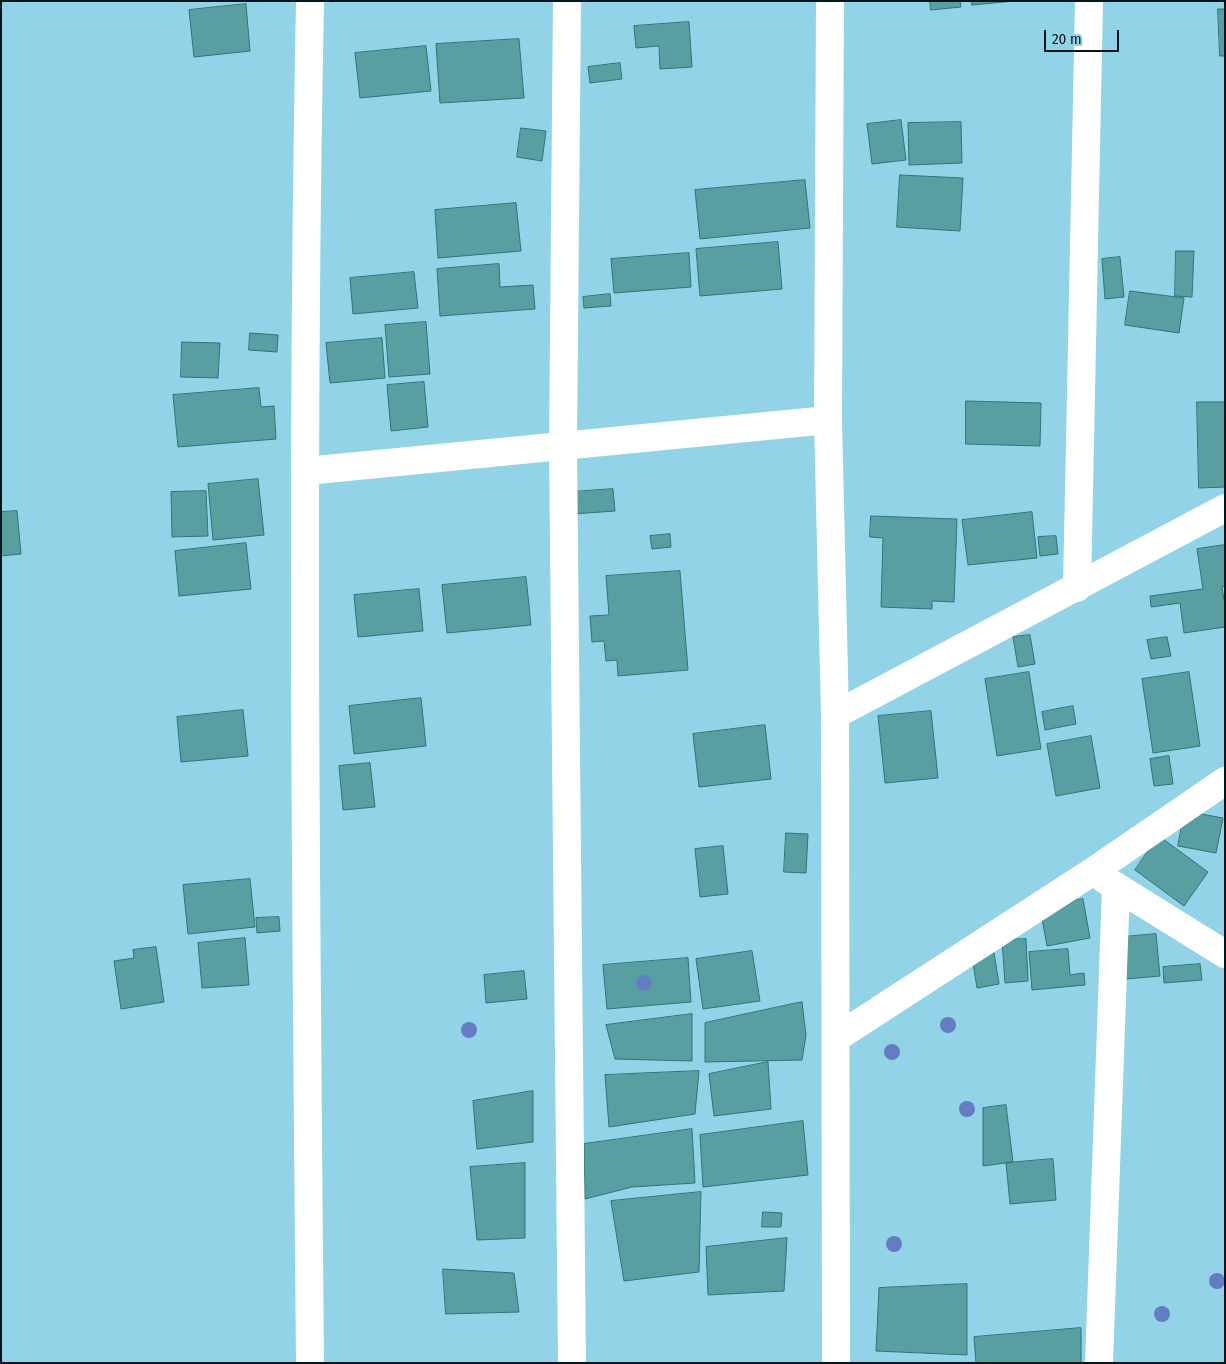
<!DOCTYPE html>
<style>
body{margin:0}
#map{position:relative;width:1226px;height:1364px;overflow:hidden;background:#93d3e7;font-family:"Fira Sans Condensed",sans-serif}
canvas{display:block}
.frame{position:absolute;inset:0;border:2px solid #00161d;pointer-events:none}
.scale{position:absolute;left:1044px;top:30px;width:75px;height:22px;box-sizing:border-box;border:2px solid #00161d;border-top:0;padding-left:6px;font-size:15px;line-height:18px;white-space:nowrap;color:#00161d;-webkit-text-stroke:4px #93d3e7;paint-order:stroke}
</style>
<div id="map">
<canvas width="1226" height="1364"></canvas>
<div class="frame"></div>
<div class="scale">20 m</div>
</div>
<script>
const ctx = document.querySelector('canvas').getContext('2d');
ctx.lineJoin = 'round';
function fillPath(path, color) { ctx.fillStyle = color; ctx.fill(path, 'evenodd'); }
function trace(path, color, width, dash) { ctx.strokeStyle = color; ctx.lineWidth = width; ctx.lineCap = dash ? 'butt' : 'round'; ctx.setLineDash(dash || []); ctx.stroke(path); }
const building = new Path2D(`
 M 930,1 L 960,1 L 961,7 L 931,10 Z
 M 972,1 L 1015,1 L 972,5 Z
 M 246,4 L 250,51 L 194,57 L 189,10 Z
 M 1218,9 L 1225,9 L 1225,56 L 1220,56 Z
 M 689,22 L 692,67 L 660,69 L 659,46 L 636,48 L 634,26 Z
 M 519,39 L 524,98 L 440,103 L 436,44 Z
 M 426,46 L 431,91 L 360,98 L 355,53 Z
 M 620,63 L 622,79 L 590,83 L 588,67 Z
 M 901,120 L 906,160 L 872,164 L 867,124 Z
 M 961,122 L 962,163 L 909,165 L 908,123 Z
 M 521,128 L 546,131 L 542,161 L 517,157 Z
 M 900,175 L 963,178 L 960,231 L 897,227 Z
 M 805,180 L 810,228 L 700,239 L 695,190 Z
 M 516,203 L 521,251 L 438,258 L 435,210 Z
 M 778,242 L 782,289 L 700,296 L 696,249 Z
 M 1176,251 L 1194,251 L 1192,297 L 1175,296 Z
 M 689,253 L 691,287 L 614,293 L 611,259 Z
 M 1120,257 L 1124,297 L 1105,299 L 1102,259 Z
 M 499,264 L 500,287 L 533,285 L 535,309 L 440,316 L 437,269 Z
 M 414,272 L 418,308 L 353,314 L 350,278 Z
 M 1130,291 L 1184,298 L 1179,333 L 1125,325 Z
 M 610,294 L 611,306 L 584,308 L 583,297 Z
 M 426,322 L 430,374 L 389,377 L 385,325 Z
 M 250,333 L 278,335 L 277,352 L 249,350 Z
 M 382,338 L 385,378 L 330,383 L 326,343 Z
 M 182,342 L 220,343 L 218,378 L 181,377 Z
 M 424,382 L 428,427 L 391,431 L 387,385 Z
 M 259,388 L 261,407 L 274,406 L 276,439 L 178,447 L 173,395 Z
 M 966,401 L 1041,403 L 1040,446 L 966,444 Z
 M 1197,402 L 1225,402 L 1225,487 L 1199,488 Z
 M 258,479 L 264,535 L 213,540 L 208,484 Z
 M 613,489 L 615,511 L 573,514 L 572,492 Z
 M 206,491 L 208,536 L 172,537 L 171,492 Z
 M 17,511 L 21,554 L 1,556 L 1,512 Z
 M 1032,512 L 1037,558 L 968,565 L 962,520 Z
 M 871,516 L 957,519 L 954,602 L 932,601 L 932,609 L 881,607 L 883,538 L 870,537 Z
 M 670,534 L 671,547 L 652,549 L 650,536 Z
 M 1056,536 L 1058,554 L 1040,556 L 1038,537 Z
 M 246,543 L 251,589 L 179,596 L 175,551 Z
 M 1225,545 L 1225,586 L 1222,587 L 1225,606 L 1225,627 L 1184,633 L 1180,603 L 1151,607 L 1150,596 L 1203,589 L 1197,549 Z
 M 680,571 L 688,670 L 618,676 L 617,660 L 606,661 L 604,641 L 592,642 L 590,616 L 609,615 L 606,576 Z
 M 526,577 L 531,625 L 447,633 L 442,585 Z
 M 419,589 L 423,631 L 358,637 L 354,595 Z
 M 1030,635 L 1035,664 L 1018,667 L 1013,637 Z
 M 1167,637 L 1171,656 L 1151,659 L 1147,640 Z
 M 1029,672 L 1041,749 L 997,756 L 985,679 Z
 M 1189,672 L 1200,746 L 1153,753 L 1142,679 Z
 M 421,698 L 426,746 L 354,754 L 349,706 Z
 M 1073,706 L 1076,724 L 1045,730 L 1042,712 Z
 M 243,710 L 248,756 L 181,762 L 177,717 Z
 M 931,711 L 938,778 L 885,783 L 878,716 Z
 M 765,725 L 771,779 L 699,787 L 693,734 Z
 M 1091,736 L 1100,788 L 1056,796 L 1047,744 Z
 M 1169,756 L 1173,784 L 1154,786 L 1150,759 Z
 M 370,763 L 375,807 L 343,810 L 339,766 Z
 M 1185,811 L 1223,818 L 1216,853 L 1178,846 Z
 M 786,833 L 808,834 L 806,873 L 784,872 Z
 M 1159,836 L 1208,872 L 1184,906 L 1135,870 Z
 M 723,846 L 728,894 L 700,897 L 695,849 Z
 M 250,879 L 255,927 L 188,934 L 183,885 Z
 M 1083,899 L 1090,938 L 1047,946 L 1040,907 Z
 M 279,917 L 280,931 L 257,933 L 256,918 Z
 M 1156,934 L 1160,976 L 1126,979 L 1123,937 Z
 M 245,938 L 249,985 L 202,988 L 198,943 Z
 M 1026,939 L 1028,981 L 1005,983 L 1002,940 Z
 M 156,947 L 164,1002 L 121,1009 L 114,961 L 134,958 L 133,950 Z
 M 1068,949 L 1070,975 L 1084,973 L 1085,985 L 1032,990 L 1029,952 Z
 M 752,951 L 760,1001 L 703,1009 L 696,959 Z
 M 994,953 L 999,984 L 977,988 L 972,957 Z
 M 688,958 L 691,1002 L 607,1009 L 603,965 Z
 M 1200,964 L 1202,980 L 1164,983 L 1163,967 Z
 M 524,971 L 527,999 L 486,1003 L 484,975 Z
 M 802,1002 L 806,1035 L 802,1060 L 705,1062 L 705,1023 Z
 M 692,1014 L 692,1061 L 615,1059 L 606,1025 Z
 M 768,1062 L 771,1109 L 714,1116 L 709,1074 Z
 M 699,1071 L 695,1114 L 609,1127 L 605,1075 Z
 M 533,1091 L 533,1142 L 477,1149 L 473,1101 Z
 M 1006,1105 L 1013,1162 L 983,1166 L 983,1108 Z
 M 803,1121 L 808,1175 L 703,1187 L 700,1135 Z
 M 692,1129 L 695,1183 L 632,1187 L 585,1199 L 584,1144 Z
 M 1053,1159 L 1056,1200 L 1010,1204 L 1006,1163 Z
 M 525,1163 L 525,1238 L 477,1240 L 470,1167 Z
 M 701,1192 L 699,1272 L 624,1281 L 611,1201 Z
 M 763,1212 L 782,1213 L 781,1227 L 762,1227 Z
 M 787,1238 L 784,1291 L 708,1295 L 706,1247 Z
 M 443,1269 L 514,1273 L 519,1312 L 446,1314 Z
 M 967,1284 L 967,1355 L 876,1351 L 879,1288 Z
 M 1081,1328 L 1081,1363 L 976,1363 L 974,1337 Z`);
fillPath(building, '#599fa1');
trace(building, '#2d7578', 1);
trace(new Path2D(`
 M 567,1 L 563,445 L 572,1363
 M 830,1 L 828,420 L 835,715 L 836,1363
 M 306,471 L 828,420
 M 1077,588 L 1089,1
 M 835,715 L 1225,508
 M 1104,879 L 1225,954
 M 836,1038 L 1092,872 L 1225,781
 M 310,1363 C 306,909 301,455 310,1
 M 1099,1363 L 1116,886`), '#fff', 28);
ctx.fillStyle = '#647dc2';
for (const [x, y] of [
 [644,983],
 [948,1025],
 [469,1030],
 [892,1052],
 [967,1109],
 [894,1244],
 [1217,1281],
 [1162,1314]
]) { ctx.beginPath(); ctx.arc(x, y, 8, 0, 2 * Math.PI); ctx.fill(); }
</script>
